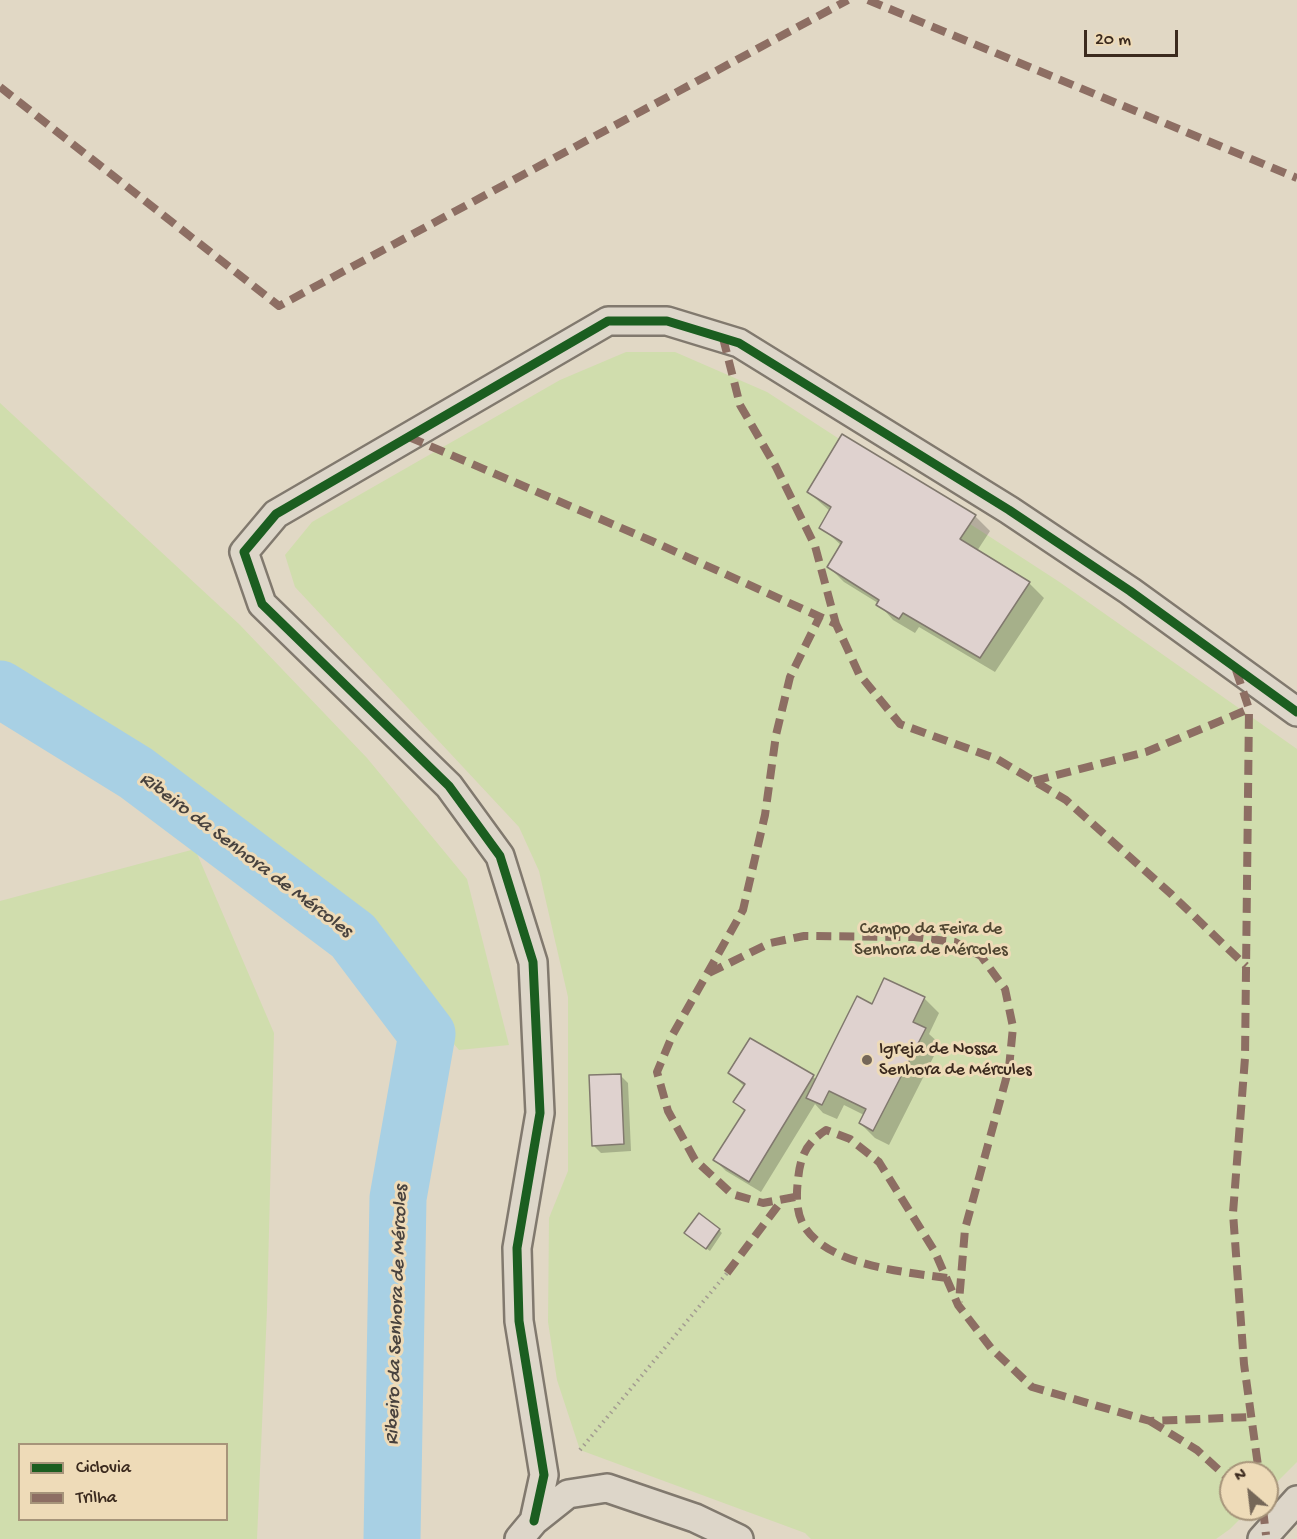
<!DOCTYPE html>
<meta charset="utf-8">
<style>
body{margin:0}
#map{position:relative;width:1297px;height:1539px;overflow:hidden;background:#e1d8c5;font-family:"Gochi Hand",sans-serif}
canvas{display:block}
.legend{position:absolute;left:18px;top:1443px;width:210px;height:78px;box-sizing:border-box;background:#eedbb8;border:2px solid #a6947a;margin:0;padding:8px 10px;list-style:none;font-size:18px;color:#3b2a1e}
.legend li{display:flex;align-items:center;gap:12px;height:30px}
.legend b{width:30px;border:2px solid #a6947a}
.north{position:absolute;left:1219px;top:1461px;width:60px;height:60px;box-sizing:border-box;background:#eedbb8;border:2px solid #a6947a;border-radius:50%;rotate:332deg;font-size:16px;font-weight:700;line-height:24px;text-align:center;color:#3b2a1e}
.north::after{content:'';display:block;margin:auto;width:21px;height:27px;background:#756758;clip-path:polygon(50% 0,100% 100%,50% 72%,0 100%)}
.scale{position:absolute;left:1084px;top:30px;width:94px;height:27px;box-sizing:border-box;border:3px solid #3b2a1e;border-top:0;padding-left:8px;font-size:18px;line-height:21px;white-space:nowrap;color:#3b2a1e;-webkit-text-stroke:4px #eedbb8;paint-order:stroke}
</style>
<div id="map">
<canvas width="1297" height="1539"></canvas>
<ul class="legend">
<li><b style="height:8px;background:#1b5e20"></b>Ciclovia</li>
<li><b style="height:8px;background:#8d6e63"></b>Trilha</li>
</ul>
<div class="north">N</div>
<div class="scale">20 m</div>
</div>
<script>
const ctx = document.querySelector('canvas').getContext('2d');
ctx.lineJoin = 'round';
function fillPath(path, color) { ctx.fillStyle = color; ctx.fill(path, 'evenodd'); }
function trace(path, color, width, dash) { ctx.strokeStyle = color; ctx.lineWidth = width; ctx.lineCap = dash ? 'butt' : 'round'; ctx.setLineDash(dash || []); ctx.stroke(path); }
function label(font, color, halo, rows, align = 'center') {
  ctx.font = font + ' "Gochi Hand",sans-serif'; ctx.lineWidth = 6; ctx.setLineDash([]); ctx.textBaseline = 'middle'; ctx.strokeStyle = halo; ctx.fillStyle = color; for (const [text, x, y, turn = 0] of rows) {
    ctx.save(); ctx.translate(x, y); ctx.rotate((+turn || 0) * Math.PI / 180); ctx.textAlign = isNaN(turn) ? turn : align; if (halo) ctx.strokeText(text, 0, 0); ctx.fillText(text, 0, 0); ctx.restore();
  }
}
fillPath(new Path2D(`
 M 626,352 L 675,352 L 767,392 L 1061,583 L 1297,749 L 1297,1462 L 1267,1492 L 1267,1473 L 1231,1473 L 1231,1509 L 1250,1509 L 1230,1529 L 1216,1539 L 811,1539 L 805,1533 L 580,1450 L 557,1380 L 548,1322 L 549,1218 L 568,1171 L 568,997 L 539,871 L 519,827 L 295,587 L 285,555 L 312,522 L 560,380 Z
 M 0,403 L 239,624 L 367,758 L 467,879 L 509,1045 L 459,1050 L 326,894 L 128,753 L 0,672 Z
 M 195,849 L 274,1033 L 267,1310 L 257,1539 L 0,1539 L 0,901 ZM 226,1444 L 226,1520 L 20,1520 L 20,1444 Z`), '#d0ddad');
fillPath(new Path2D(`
 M 843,436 L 975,516 L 990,531 L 977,551 L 1029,583 L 1044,598 L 995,672 L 919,627 L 915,633 L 893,620 L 878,603 L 844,582 L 829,567 L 842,546 L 821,527 L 830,511 L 808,492 Z
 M 924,998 L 939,1013 L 929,1034 L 940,1044 L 889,1145 L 875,1138 L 860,1123 L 864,1115 L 844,1105 L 837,1119 L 823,1113 L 815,1104 L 761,1192 L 726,1171 L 715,1160 L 745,1112 L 735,1102 L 745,1087 L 730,1073 L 813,1077 L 817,1080 L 872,1006 Z
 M 621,1076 L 628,1083 L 631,1151 L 601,1153 L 593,1145 Z
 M 719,1230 L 722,1233 L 710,1251 L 689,1236 Z`), '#0003');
trace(new Path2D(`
 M 0,689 L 136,773 L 353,936 L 427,1034 L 398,1198 L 392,1539`), '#a8d0e4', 57);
const building = new Path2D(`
 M 842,434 L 976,515 L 960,539 L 1030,582 L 980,658 L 903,613 L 899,619 L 876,605 L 879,600 L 827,567 L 842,542 L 819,528 L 831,507 L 807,492 Z
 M 884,978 L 925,997 L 913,1022 L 926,1028 L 873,1131 L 859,1123 L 866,1109 L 829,1091 L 822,1105 L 806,1098 L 857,996 L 872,1004 Z
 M 750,1038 L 814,1075 L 749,1182 L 713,1160 L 745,1110 L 733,1102 L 745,1084 L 728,1073 Z
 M 621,1074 L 624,1144 L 592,1146 L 589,1075 Z
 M 699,1213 L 720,1229 L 706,1249 L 684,1233 Z`);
fillPath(building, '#dfd2cf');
trace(building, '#81796e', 1.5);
const street = new Path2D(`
 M 534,1521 L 544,1475 L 519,1321 L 517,1248 L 540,1113 L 533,962 L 500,856 L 449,786 L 262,604 L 244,552 L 276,514 L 608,321 L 667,321 L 739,343 L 1009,510 L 1130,591 L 1297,712
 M 519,1539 L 534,1521 L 568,1494 L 607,1488 L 695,1518 L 739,1539
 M 1262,1539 L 1297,1500`);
trace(street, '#81796e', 32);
trace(new Path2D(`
 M 580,1450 L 727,1273`), '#a39c91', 4, [1.5, 4.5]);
trace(street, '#ddd6c9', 27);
trace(new Path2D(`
 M 868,0 L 1297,178
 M 0,87 L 279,306 L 848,0
 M 723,338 L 740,405 L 776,467 L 815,546 L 836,624
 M 409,437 L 654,542 L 836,624 L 859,674 L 900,724 L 997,759 L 1066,800 L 1170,893 L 1246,966
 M 1236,670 L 1249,709 L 1245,1058 L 1233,1213 L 1244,1364 L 1259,1473
 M 1034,781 L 1146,752 L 1249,709
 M 709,973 L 770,943 L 804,936 L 914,937 L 955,942 L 981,956 L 1005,989 L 1013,1027 L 1009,1068 L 965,1229 L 959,1302
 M 795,1197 L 763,1203 L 732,1194 L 695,1160 L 668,1111 L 657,1072 L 673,1034 L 743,910 L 765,815 L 776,735 L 790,677 L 820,616
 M 727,1273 L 783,1199
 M 947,1278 C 905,1272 832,1266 806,1229 C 796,1216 796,1195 798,1180 C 800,1157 806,1143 826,1130 L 850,1139 L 879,1162 L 935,1252 L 958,1305 L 991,1348 L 1032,1387 L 1150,1421 L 1251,1417
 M 1150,1421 L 1197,1450 L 1231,1481
 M 1263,1509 L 1266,1535`), '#8d6e63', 8, [15, 8]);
trace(new Path2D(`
 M 534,1521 L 544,1475 L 519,1321 L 517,1248 L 540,1113 L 533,962 L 500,856 L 449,786 L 262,604 L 244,552 L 276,514 L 608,321 L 667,321 L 739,343 L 1009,510 L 1130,591 L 1297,712`), '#1b5e20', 9);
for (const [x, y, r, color] of [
 [867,1060,6,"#756758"]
]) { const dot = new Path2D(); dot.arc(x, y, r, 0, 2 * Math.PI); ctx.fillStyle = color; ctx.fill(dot); trace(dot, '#eedbb8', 2); }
label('18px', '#4f4530', '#eedbb8', [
 ["Campo da Feira de",931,930],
 ["Senhora de Mércoles",931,951]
]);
label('18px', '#3b2a1e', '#eedbb8', [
 ["Igreja de Nossa",879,1050],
 ["Senhora de Mércules",879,1071]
], 'left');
label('italic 20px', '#48423e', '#eedbb8', [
 ["Ribeiro da Senhora de Mércoles",245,856,37],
 ["Ribeiro da Senhora de Mércoles",398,1315,-88]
]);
</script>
